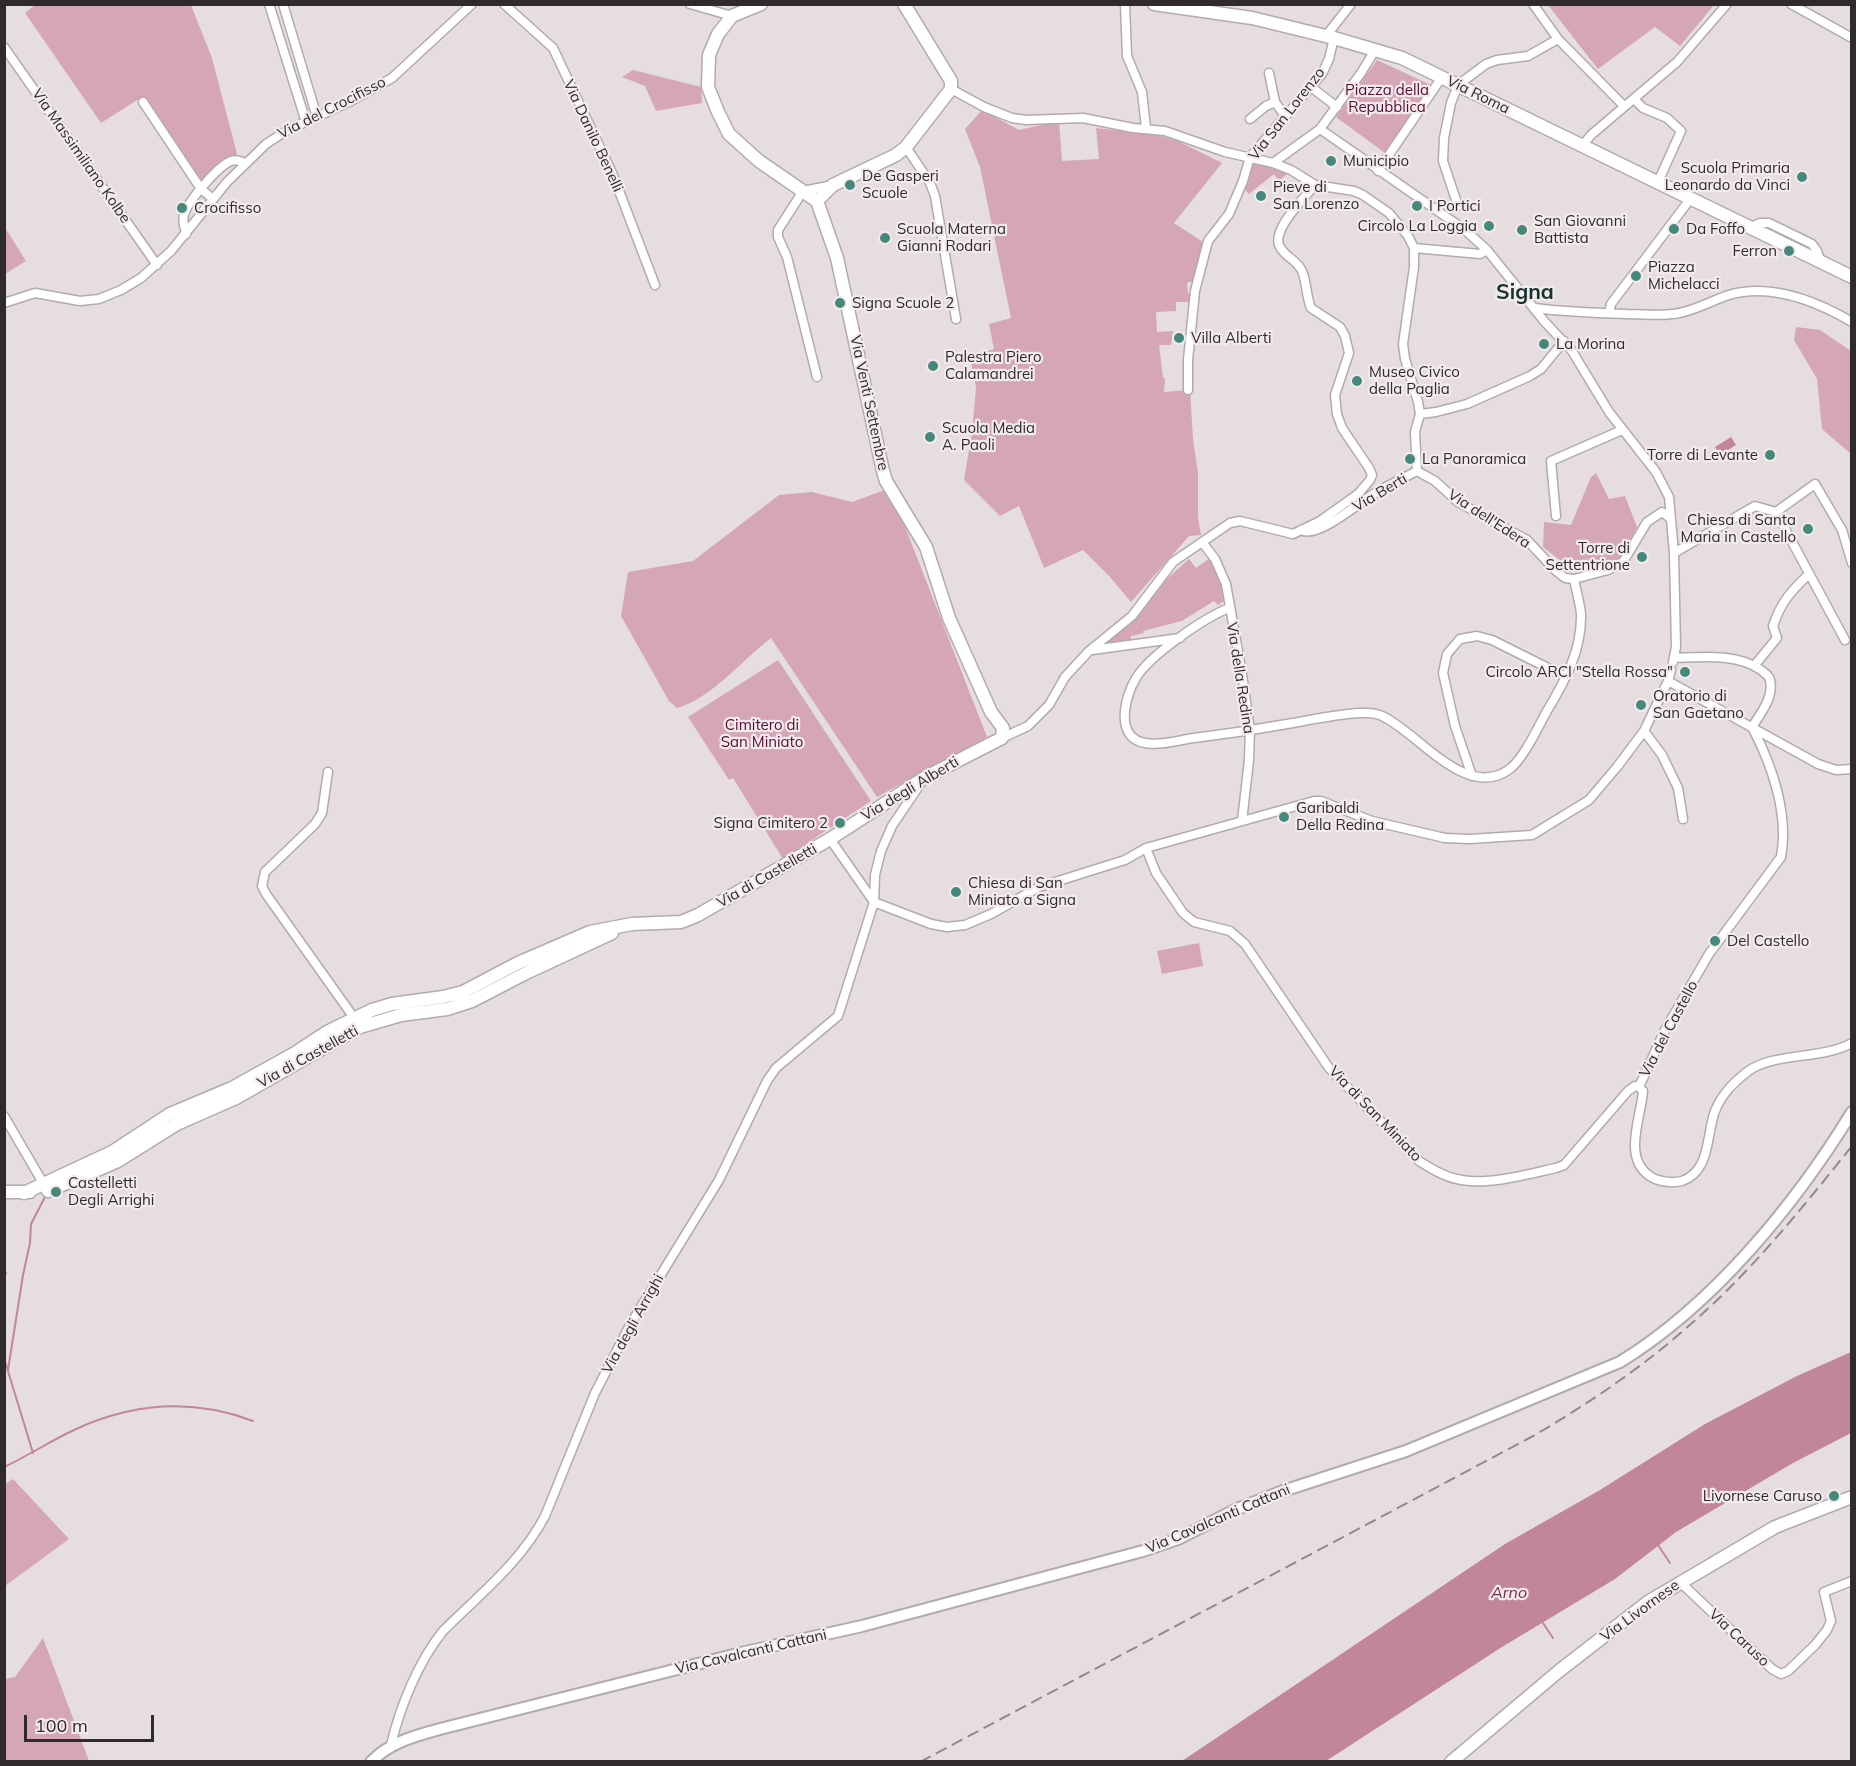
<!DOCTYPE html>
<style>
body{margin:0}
#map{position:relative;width:1856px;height:1766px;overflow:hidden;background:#e6dddf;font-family:Mulish,sans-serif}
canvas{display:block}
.frame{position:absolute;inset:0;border:6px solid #2f2b2c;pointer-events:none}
.scale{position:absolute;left:24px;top:1715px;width:130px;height:27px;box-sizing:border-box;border:3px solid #2f2b2c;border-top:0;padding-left:8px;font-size:18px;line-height:21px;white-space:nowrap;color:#2f2b2c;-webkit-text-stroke:4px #f3eaed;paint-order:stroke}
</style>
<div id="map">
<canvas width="1856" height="1766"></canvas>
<div class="frame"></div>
<div class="scale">100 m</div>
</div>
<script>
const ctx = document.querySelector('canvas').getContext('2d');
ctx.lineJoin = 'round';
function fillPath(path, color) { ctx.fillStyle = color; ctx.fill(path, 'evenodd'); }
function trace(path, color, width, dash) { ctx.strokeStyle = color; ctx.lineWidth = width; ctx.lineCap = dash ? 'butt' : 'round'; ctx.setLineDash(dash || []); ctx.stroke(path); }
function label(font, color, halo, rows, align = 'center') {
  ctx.font = font + ' Mulish,sans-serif'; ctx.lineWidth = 4.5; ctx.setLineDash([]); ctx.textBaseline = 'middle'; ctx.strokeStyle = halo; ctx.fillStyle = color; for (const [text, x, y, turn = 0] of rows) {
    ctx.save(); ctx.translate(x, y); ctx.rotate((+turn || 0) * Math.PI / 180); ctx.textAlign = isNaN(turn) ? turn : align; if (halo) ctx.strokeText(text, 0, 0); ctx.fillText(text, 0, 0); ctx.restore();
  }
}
fillPath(new Path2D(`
 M 35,5 L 191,5 L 212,58 L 237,154 L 202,186 L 142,97 L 101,123 L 25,13 Z
 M 1548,5 L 1714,5 L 1680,46 L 1655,27 L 1598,69 Z
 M 1377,60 L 1433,86 L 1385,153 L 1336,117 Z
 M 633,70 L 701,87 L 702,103 L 656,111 L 645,86 L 622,77 Z
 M 982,110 L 1019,130 L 1059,121 L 1062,161 L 1099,159 L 1096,128 L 1157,135 L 1178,141 L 1222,163 L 1174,223 L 1203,242 L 1193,281 L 1187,283 L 1188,293 L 1191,295 L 1190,302 L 1176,302 L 1176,311 L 1156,312 L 1157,332 L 1173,331 L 1171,345 L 1159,345 L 1163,378 L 1165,378 L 1164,392 L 1190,390 L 1193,439 L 1198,473 L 1198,517 L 1201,535 L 1189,536 L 1131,602 L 1110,577 L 1083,550 L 1044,568 L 1019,506 L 1000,516 L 964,480 L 972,432 L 976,388 L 970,356 L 994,349 L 989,324 L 1011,318 L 980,167 L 965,129 Z
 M 1256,161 L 1288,173 L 1279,181 L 1274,174 L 1249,194 L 1245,190 L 1238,197 L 1251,162 Z
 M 4,226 L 26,261 L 5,274 L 4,274 Z
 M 1796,327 L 1820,330 L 1851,351 L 1851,454 L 1822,429 L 1817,379 L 1794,340 Z
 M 1596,473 L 1609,499 L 1625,496 L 1637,527 L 1622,557 L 1607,565 L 1582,568 L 1566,565 L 1543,547 L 1544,522 L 1571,525 L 1591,477 Z
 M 890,488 L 987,737 L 877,797 L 771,638 C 743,659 711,699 677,708 L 669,701 L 621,616 L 628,572 L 693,561 L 779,495 L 812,492 L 852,502 Z
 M 1210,558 L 1224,589 L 1225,600 L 1218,605 L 1214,601 L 1182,621 L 1143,631 L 1144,633 L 1131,636 L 1131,640 L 1106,643 L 1158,587 L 1189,559 L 1196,568 Z
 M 778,660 L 871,801 L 783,859 L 733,778 L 729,780 L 688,717 Z
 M 1199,943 L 1203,966 L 1162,974 L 1157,951 Z
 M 13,1479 L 69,1539 L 5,1586 L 5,1484 Z
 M 43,1638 L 89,1761 L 5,1761 L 5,1679 L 15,1677 Z`), '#d5a7b5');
fillPath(new Path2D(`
 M 1731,437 L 1736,445 L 1720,455 L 1715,447 Z
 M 1851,1352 L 1851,1433 L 1793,1463 L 1676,1532 L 1615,1579 L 1502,1647 L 1326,1761 L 1182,1761 L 1505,1544 L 1600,1490 L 1705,1424 L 1797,1376 Z`), '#c28699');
trace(new Path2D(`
 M 4,1277 L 6,1273
 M 4,1358 L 33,1453
 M 8,1370 L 23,1275 L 30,1243 L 31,1224 L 46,1195
 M 4,1467 C 28,1456 50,1441 74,1430 C 132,1403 192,1398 253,1421
 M 1658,1545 L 1670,1563
 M 1543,1623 L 1553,1638`), '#c28699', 2);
const minor = new Path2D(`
 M 269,4 L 306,122
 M 283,4 L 317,117
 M 504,4 L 553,48 L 613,175 L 655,285
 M 690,4 L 732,16
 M 1125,4 L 1127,56 L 1142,92 L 1146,128
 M 1533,4 L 1558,39 L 1624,106
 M 1791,4 L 1852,38
 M 1326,36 L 1351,4
 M 4,47 L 157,265
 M 1269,73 L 1275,102 L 1285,116
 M 1311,87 L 1337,107
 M 951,89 L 984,107 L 1012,118 L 1026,120 L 1083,118 L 1133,128 L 1165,131 L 1225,152 L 1273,163 L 1291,170 L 1315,185 L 1354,191 L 1363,195 L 1389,213 L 1408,236 L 1414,248 L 1480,254 L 1487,250
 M 1634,99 L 1643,108 L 1667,118 L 1681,131 L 1658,182
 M 143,102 L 201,189 L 213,199
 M 1250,119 L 1266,106 L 1275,102
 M 1320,129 L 1465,230 L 1487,250 L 1544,321 L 1572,351 L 1609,412 L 1656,472 L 1669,497 L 1674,553 L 1676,647 L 1673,662
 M 1583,145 L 1591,135 L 1677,62 L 1727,4
 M 906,147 L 930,183 L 935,196 L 956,319
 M 1273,163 L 1320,129 L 1361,73 L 1375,50
 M 1378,171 L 1442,77
 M 1458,206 L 1443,161 L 1444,138 L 1451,103 L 1458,85 L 1486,64 L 1497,60 L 1528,56 L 1558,39
 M 1751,227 L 1760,223 L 1769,223 L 1812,244 L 1817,251 L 1821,262
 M 186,234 C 185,228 182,222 184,215 C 187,202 218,166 231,161 C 236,159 240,161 245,163
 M 1414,248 L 1414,267 L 1403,344 L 1405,359 L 1418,402 L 1420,414 L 1415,432 L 1417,471
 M 4,303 L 35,293 L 80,301 L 99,299 L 121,290 L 141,278 L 171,251 L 227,182 L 266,144 L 286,131 L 351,101 L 392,78 L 472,4
 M 1535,308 C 1566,312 1596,313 1627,314 C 1642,314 1658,316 1673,314 C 1693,312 1710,301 1729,295 C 1770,283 1816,301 1852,322
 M 1609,313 L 1611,304 L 1691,198
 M 817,377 L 787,257 L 778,237 L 778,230 L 803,191 L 833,185
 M 1188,390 L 1188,360 L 1195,291 L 1208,241 L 1229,214 L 1243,181 L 1250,157 L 1322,74 L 1329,59 L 1333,42
 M 1420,414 L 1436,412 L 1467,404 L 1530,376 L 1541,369 L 1564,341
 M 1417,471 L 1435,481 L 1458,502 L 1527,540 L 1555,570 L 1565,578 L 1574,579 L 1608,570 L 1623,562 L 1647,522 L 1662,512 L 1670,518
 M 1776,512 L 1845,640
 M 1776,512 L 1815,484 L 1842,530 L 1852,563
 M 1556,516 L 1551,461 L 1622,430
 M 1301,530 C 1316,540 1360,502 1375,493 C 1389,485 1403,478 1417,471
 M 1202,542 L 1215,559 L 1226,584 L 1242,674 L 1250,730 L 1249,760 L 1242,821
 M 1674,553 L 1755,506 L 1776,512
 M 1229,608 C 1204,618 1150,655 1136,678 C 1125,696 1114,738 1145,743 C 1160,746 1179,740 1194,738 C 1227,734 1260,729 1293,723 C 1315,719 1338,714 1360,713 C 1368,713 1375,712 1382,716 C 1418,732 1467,803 1511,768 C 1525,756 1538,727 1547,711 C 1565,681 1582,650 1581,614 C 1580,603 1576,590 1574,579
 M 1092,650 L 1180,638
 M 1674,658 C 1702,657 1737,653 1761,670 C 1764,673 1769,675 1770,680 C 1774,697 1761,713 1752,727
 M 1754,666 L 1777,638 L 1773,626 C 1781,602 1791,591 1809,574
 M 1668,681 L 1818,764 L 1836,770 L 1852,769
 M 1644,731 L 1662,755 L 1678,788 L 1683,819
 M 1002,738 L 1028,726 L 1049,705 L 1065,677 L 1089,651 L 1132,616 L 1173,562 L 1230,523 L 1240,521 L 1293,534 L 1320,521 L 1358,494 L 1370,480 L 1372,475 L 1369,468 L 1342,428 L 1337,414 L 1335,395 L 1349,353 L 1345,336 L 1340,327 L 1311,308 C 1306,296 1307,283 1302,271 C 1297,260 1285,257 1280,247 C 1270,231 1305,197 1315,185
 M 328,772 L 322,813 L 315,824 L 265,872 L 262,886 L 266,894 L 357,1022
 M 1472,776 L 1455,726 L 1443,673 L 1447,654 L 1460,639 L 1477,636 L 1492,640 L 1566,677
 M 830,839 L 874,902 L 931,924 L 947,927 L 965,925 L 991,914 L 1039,887 L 1125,860 L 1146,848 L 1314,801 L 1321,801 L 1372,821 L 1445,838 L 1470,839 L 1532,835 L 1589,800 L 1617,767 L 1644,731 L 1668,681 L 1671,670
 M 1146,848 L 1156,873 L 1183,913 L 1194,922 L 1230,931 L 1245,944 L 1329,1068 L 1419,1161 C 1432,1169 1446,1178 1462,1180 C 1489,1185 1529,1174 1556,1168 L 1564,1165 L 1628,1091 L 1635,1086 L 1639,1087
 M 1639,1087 L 1665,1030 L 1709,954 L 1781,857 C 1789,814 1772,765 1752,727
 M 1639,1087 L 1643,1091 C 1641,1119 1620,1162 1655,1179 C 1663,1182 1673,1183 1682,1181 C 1711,1171 1706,1135 1715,1111 C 1722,1094 1733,1083 1747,1072 C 1773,1052 1821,1060 1852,1043
 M 4,1116 L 46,1188
 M 1680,1582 L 1772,1669 L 1781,1674 L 1788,1671 L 1815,1645 L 1827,1630 L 1831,1621 L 1824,1592 L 1852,1581
 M 391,1745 C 400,1707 418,1662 443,1631 C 479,1595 521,1562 545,1516 L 595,1393 L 630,1325 L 719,1180 L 767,1081 L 776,1068 L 838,1016 L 874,902 L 875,875 L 881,851 L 892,826 L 921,783`);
const tertiary = new Path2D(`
 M 371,1762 C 390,1742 415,1736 440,1729 L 741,1653 L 862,1626 L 1143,1551 L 1178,1539 L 1237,1509 L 1283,1491 L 1406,1451 L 1620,1362 C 1713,1305 1795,1205 1852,1112`);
const secondary = new Path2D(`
 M 1154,4 L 1252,18 L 1334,38 L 1402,58 L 1852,277
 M 817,201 L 833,185 L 896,155 L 906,147 L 951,89 L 951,81 L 904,4
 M 48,1191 L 118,1161 L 177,1124 L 236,1098 L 360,1027 L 401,1015 L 447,1009 L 472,1001 L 526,973 L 612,933
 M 4,1192 L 30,1192
 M 24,1193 L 112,1152 L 170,1114 L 232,1088 L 295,1053 L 327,1032 L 372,1010 L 392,1004 L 443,997 L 463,992 L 518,963 L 590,932 L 632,924 L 681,922 L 698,915 L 830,839 L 924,778 L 1002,738 L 1003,728 L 991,712 L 949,618 L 926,547 L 886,481 L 883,471 L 837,258 L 817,201 L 759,161 L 729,134 L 718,112 L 708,87 L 709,55 L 718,34 L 732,16 L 761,4`);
const primary = new Path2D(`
 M 1451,1762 L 1559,1671 L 1648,1602 L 1775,1527 L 1852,1497`);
trace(minor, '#b3aaad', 11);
trace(tertiary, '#b3aaad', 14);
trace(secondary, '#b3aaad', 15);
trace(primary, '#b3aaad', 15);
trace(minor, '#fff', 8);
trace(tertiary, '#fff', 10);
trace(secondary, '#fff', 12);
trace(primary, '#fff', 12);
trace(new Path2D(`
 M 920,1762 L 1535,1435 C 1591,1402 1644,1366 1692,1323 C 1752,1271 1802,1208 1852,1146`), '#918a8c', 2, [12, 6]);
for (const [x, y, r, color] of [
 [1331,161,6,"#46897b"],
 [1802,177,6,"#46897b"],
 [850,185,6,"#46897b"],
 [1261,196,6,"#46897b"],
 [1417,206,6,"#46897b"],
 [182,208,6,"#46897b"],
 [1489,226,6,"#46897b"],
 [1674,229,6,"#46897b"],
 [1522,230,6,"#46897b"],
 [885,238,6,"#46897b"],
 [1789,251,6,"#46897b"],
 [1636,276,6,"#46897b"],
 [840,303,6,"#46897b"],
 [1179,338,6,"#46897b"],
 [1544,344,6,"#46897b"],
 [933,366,6,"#46897b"],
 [1357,381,6,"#46897b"],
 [930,437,6,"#46897b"],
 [1770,455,6,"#46897b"],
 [1410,459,6,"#46897b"],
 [1808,529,6,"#46897b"],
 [1642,557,6,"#46897b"],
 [1685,672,6,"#46897b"],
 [1641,705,6,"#46897b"],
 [1284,817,6,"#46897b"],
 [840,823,6,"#46897b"],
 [956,892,6,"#46897b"],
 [1715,941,6,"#46897b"],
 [56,1192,6,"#46897b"],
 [1834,1496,6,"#46897b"]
]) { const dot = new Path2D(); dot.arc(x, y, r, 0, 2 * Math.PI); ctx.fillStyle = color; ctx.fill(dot); trace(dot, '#f3eaed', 2); }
label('15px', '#560e2f', '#f3eaed', [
 ["Piazza della",1387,90],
 ["Repubblica",1387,107],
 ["Cimitero di",762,725],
 ["San Miniato",762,742]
]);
label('15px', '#2f2b2c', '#f3eaed', [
 ["Via Roma",1478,95,26],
 ["Via del Crocifisso",332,108,-27],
 ["Via San Lorenzo",1287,114,-52],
 ["Via Danilo Benelli",593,136,65],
 ["Via Massimiliano Kolbe",81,156,55],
 ["Via Venti Settembre",869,403,78],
 ["Via Berti",1380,493,-31],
 ["Via dell'Edera",1489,519,33],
 ["Via della Redina",1240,678,81],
 ["Via degli Alberti",910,789,-31],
 ["Via di Castelletti",767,876,-30],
 ["Via del Castello",1669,1029,-62],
 ["Via di Castelletti",308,1057,-29],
 ["Via di San Miniato",1375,1114,46],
 ["Via degli Arrighi",633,1324,-61],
 ["Via Cavalcanti Cattani",1218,1519,-23],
 ["Via Livornese",1640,1611,-36],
 ["Via Caruso",1739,1638,43],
 ["Via Cavalcanti Cattani",751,1652,-13]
]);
label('15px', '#2f2b2c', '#f3eaed', [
 ["Municipio",1343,161],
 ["Scuola Primaria",1790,168,"right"],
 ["Leonardo da Vinci",1790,185,"right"],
 ["De Gasperi",862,176],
 ["Scuole",862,193],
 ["Pieve di",1273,187],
 ["San Lorenzo",1273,204],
 ["I Portici",1429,206],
 ["Crocifisso",194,208],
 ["San Giovanni",1534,221],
 ["Battista",1534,238],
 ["Circolo La Loggia",1477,226,"right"],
 ["Scuola Materna",897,229],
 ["Gianni Rodari",897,246],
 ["Da Foffo",1686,229],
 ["Ferron",1777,251,"right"],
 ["Piazza",1648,267],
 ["Michelacci",1648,284],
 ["Signa Scuole 2",852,303],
 ["Villa Alberti",1191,338],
 ["La Morina",1556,344],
 ["Palestra Piero",945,357],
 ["Calamandrei",945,374],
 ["Museo Civico",1369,372],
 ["della Paglia",1369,389],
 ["Scuola Media",942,428],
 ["A. Paoli",942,445],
 ["Torre di Levante",1758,455,"right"],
 ["La Panoramica",1422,459],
 ["Chiesa di Santa",1796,520,"right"],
 ["Maria in Castello",1796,537,"right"],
 ["Torre di",1630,548,"right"],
 ["Settentrione",1630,565,"right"],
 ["Circolo ARCI \"Stella Rossa\"",1673,672,"right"],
 ["Oratorio di",1653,696],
 ["San Gaetano",1653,713],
 ["Garibaldi",1296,808],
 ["Della Redina",1296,825],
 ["Signa Cimitero 2",828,823,"right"],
 ["Chiesa di San",968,883],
 ["Miniato a Signa",968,900],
 ["Del Castello",1727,941],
 ["Castelletti",68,1183],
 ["Degli Arrighi",68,1200],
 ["Livornese Caruso",1822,1496,"right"]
], 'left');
label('italic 16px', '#752c49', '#f3eaed', [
 ["Arno",1509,1593]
]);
label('bold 21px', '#14342d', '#f3eaed', [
 ["Signa",1525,293]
]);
</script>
